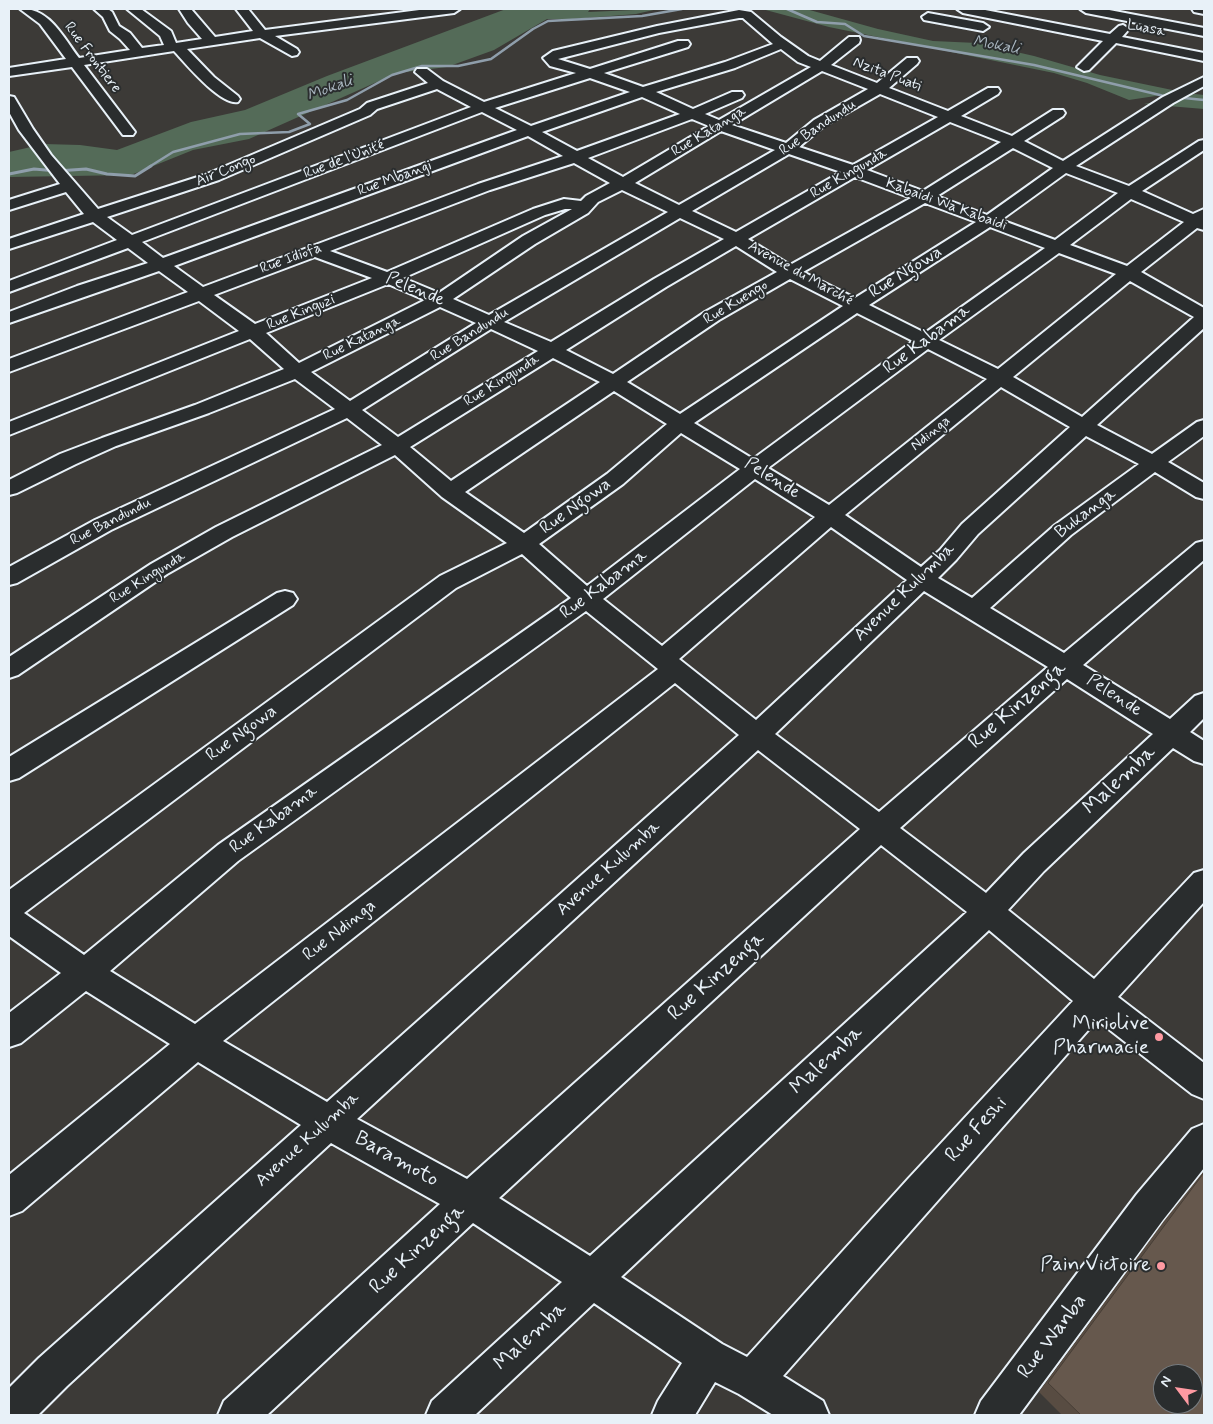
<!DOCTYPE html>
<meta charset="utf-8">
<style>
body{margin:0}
#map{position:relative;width:1213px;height:1424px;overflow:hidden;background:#3c3a37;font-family:Mynerve,sans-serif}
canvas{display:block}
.frame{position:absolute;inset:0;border:10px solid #e8f1f8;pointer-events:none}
.north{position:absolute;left:1153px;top:1364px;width:50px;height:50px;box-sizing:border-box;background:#2a2d2e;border:1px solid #767b7f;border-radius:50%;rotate:301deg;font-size:14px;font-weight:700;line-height:20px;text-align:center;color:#e8f1f8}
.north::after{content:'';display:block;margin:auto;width:18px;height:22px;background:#ff9aa2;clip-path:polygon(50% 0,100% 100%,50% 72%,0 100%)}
</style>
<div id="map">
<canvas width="1213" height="1424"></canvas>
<div class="frame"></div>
<div class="north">N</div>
</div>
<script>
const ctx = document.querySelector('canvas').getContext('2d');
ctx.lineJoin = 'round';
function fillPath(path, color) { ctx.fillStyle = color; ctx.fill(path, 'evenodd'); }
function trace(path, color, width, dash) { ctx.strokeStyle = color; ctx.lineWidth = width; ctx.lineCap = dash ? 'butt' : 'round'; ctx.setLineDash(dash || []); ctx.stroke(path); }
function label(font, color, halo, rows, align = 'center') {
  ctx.font = font + ' Mynerve,sans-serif'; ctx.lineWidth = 4; ctx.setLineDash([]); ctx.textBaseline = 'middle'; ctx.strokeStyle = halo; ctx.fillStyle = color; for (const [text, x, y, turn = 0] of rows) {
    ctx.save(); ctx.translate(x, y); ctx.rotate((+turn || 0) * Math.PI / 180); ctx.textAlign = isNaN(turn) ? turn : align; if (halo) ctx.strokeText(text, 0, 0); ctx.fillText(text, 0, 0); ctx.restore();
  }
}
fillPath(new Path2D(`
 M 506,9 L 590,9 L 588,12 L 658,9 L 636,14 L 573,19 L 547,19 L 494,50 L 447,67 L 397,73 L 249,139 L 193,150 L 131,175 L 9,177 L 9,152 L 44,144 L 80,145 L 117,150 L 191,122 L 245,110 L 327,76 Z
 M 762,9 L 806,9 L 878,29 L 933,41 L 977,43 L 1034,56 L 1100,75 L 1182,92 L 1129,100 L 1087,83 L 1054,73 L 829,27 Z
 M 1195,94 L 1204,95 L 1204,109 L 1144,104 Z`), '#546b58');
trace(new Path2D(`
 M 787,9 L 817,22 L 845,24 L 864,36 L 1034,65 L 1164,96 L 1204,100
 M 149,167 L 173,152 L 240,134 L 289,132 L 310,124 L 298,114 L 347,100 L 392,75 L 422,66 L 458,66 L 491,59 L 533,29 L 548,21 L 642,16 L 682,9`), '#8f9eab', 2.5);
trace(new Path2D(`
 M 9,174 L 34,169 L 57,171 L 86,169 L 107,174 L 135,176 L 151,166`), '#8f9eab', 3);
const minor = new Path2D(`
 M 20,9 C 49,7 63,37 79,58 L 130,50 L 120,39 L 110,31 L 103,17 L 94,9 L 108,9 L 112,12 L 119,26 L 130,33 L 142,48 L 164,45 L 160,36 L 127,9 L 141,9 L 171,31 L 176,43 L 202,39 L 188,23 L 179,9 L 191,9 L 215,37 L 253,31 L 236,9 L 248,9 L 265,30 L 427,9 L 460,9 L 454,13 L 275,36 L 297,49 L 299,52 L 297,55 L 292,56 L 260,38 L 187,49 L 214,77 L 238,96 L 240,99 L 238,102 C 221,106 186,64 174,51 L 84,65 L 135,132 L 133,135 L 123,135 L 72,67 L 9,76 L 9,68 L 66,59 L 40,24 Z
 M 957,9 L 980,9 L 1110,34 L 1119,26 L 1123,25 L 1129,29 L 1122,37 L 1204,53 L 1204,61 L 1116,43 L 1089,70 L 1084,71 L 1077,67 L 1103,41 L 963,13 Z
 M 1080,9 L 1104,9 L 1204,28 L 1204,36 L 1086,13 Z
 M 1192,9 L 1204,9 L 1204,14 L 1194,12 Z
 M 739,10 L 751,12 L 781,37 L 808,56 L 820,61 L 849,37 L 859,37 L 860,40 L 859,43 L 831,65 L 877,83 L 907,58 L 917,58 L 919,61 L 917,64 L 889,88 L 948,111 L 988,88 L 998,88 L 1000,91 L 998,94 L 961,116 L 1012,136 L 1053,110 L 1063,110 L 1065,113 L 1063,116 L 1024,141 L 1063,161 L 1163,97 L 1204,77 L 1204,86 L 1173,103 L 1076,166 L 1129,186 L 1199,141 L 1204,140 L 1204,150 L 1142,191 L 1193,214 L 1204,209 L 1204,230 L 1197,228 L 1141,272 L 1204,308 L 1204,328 L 1097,425 L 1152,454 L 1197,422 L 1204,420 L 1204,436 L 1168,462 L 1204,483 L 1204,499 L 1196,497 L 1155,472 L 1071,535 L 990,608 L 1064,653 L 1196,543 L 1204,541 L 1204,560 L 1083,665 L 1170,719 L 1195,696 L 1204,693 L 1204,718 L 1190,732 L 1204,741 L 1204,764 L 1194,761 L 1173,748 L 1044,871 L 1008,910 L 1094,979 L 1194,873 L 1204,870 L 1204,902 L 1118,997 L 1204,1063 L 1204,1099 L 1192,1094 L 1097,1020 L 783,1376 L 823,1401 L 829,1415 L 773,1415 L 739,1394 L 715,1382 L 695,1415 L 652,1415 L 658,1401 L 682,1363 L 594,1303 L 475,1415 L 426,1415 L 432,1401 L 562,1282 L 473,1223 L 267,1415 L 218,1415 L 224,1401 L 440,1204 L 331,1143 L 67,1386 L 38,1415 L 9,1415 L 9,1388 L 39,1358 L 301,1125 L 198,1062 L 22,1211 L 9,1216 L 9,1175 L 170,1044 L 86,991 L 21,1043 L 9,1047 L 9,1013 L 61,973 L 9,936 L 9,890 L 440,576 L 507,543 L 442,497 L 395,455 L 232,537 L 167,574 L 18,675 L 9,678 L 9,657 L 151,564 L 216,527 L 382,445 L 347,418 L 111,530 L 17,583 L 9,585 L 9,567 L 95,520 L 335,409 L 295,379 L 209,413 L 116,446 L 76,464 L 17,493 L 9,495 L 9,480 L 60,454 L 102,438 L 195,405 L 284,369 L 250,339 L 9,435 L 9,422 L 239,331 L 199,301 L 9,372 L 9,359 L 188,292 L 159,271 L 9,323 L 9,312 L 77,286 L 148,263 L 128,248 L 9,292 L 9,281 L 117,240 L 93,222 L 9,249 L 9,239 L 84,214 L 66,192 L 9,210 L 9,200 L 60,184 L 19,130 L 9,112 L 9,96 L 14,97 L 33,129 L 51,155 L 98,209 L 207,174 L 360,109 L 367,103 L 428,83 L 415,72 L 417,69 L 427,69 L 443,81 L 484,102 L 576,73 L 550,66 L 543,58 L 553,51 L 657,26 ZM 739,18 L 743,18 L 773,44 L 725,62 L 643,87 L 604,73 L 688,47 L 690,44 L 688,41 L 678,41 L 590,69 L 558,59 L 659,33 ZM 781,49 L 798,62 L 811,67 L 719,120 L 705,114 L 742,98 L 744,95 L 742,92 L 732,92 L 693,109 L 656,92 L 735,68 ZM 822,71 L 868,89 L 814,120 L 786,143 L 732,125 ZM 590,78 L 630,92 L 531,126 L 495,108 ZM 437,89 L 471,107 L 132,235 L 107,217 L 219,180 L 370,115 L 377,109 ZM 880,94 L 938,117 L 853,165 L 799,147 L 824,126 ZM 642,97 L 680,114 L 577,151 L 542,132 ZM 482,112 L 517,130 L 163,258 L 142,242 ZM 692,119 L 709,126 L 623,177 L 588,158 ZM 950,122 L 1001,142 L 923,191 L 867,170 ZM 721,131 L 775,150 L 679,205 L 635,183 ZM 528,136 L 563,156 L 478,184 L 203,287 L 174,266 ZM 1013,148 L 1053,168 L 987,215 L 937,196 ZM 789,154 L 841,172 L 736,232 L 692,211 ZM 574,163 L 610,183 L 586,196 L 581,201 L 564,199 L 533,209 L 387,272 L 330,251 L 490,190 ZM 1066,173 L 1118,193 L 1055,240 L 1001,220 ZM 855,177 L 911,198 L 790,265 L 748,239 ZM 622,190 L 668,212 L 489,315 L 453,299 L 535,244 L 588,213 L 598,202 ZM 1131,199 L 1184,222 L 1127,266 L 1070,245 ZM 925,203 L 976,222 L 855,298 L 803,272 ZM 565,209 L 572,209 L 523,236 L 439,293 L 403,278 L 545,215 ZM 680,218 L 724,239 L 654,279 L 551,342 L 504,322 ZM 990,227 L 1045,248 L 925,333 L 869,305 ZM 736,246 L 777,272 L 705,312 L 613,374 L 566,350 L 666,287 ZM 1059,253 L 1116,274 L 998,369 L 939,340 ZM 315,257 L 372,278 L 255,324 L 214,295 ZM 790,279 L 843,306 L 680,414 L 627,382 L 719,320 ZM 1130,281 L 1194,317 L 1082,417 L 1013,377 ZM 388,284 L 425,300 L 299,363 L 266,333 ZM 440,307 L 476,323 L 350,401 L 311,372 ZM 857,313 L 913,341 L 753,459 L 694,423 ZM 491,329 L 538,351 L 398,437 L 362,410 ZM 928,349 L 987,379 L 829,505 L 768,468 ZM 553,358 L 600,382 L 451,481 L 410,447 ZM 1001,387 L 1070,427 L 962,524 L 940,550 L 921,567 L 845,515 ZM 614,391 L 667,424 L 607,474 L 524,533 L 465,492 ZM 681,433 L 740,469 L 587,586 L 539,544 L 623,484 ZM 1086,436 L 1139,464 L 1055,525 L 972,598 L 938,578 L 956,560 L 978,534 ZM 755,479 L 815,517 L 662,646 L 603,599 ZM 831,527 L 907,580 L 756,720 L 679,659 ZM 522,554 L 571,598 L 218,845 L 84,955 L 24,913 L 456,588 ZM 924,591 L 1048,667 L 879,812 L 775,734 ZM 586,611 L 658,669 L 195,1024 L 110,971 L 238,861 ZM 1067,679 L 1153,734 L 1024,853 L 986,893 L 900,828 ZM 675,683 L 739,735 L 327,1102 L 223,1041 ZM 758,750 L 860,829 L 467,1179 L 357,1119 ZM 881,845 L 967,912 L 590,1256 L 499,1198 ZM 989,930 L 1073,1001 L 908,1179 L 747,1357 L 722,1344 L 621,1277 Z
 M 928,13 L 983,23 L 989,27 L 983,31 L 924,20 L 922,17 Z
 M 285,591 L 293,593 L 297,599 L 293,605 L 19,778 L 9,781 L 9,757 L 277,593 Z
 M 1204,1124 L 1204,1168 L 1163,1220 L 1019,1415 L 975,1415 L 981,1401 L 1137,1194 L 1192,1129 Z`);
trace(minor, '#e8f1f8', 4);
fillPath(minor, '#2a2d2e');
fillPath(new Path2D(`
 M 1204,1171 L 1204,1415 L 1062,1415 L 1039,1392 L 1164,1221 Z`), '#584c42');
const building = new Path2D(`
 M 1204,1173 L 1204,1415 L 1081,1415 L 1048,1383 L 1176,1210 ZM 1163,1374 L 1193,1374 L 1193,1404 L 1163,1404 Z`);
fillPath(building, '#66584d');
trace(building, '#473e36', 1);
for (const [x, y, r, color] of [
 [1159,1037,5,"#ff9aa2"],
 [1161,1266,5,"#ff9aa2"]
]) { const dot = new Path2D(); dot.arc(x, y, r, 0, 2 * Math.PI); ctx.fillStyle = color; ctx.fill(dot); trace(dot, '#2a2d2e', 2); }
label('15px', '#e8f1f8', '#2a2d2e', [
 ["Luasa",1146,29,11],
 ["Rue Frontiere",92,58,53],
 ["Nzita Puati",887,75,21],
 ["Rue Bandundu",818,128,-34],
 ["Rue Katanga",709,132,-31],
 ["Rue de l'Unité",344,160,-21],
 ["Air Congo",226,171,-22],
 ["Rue Kingunda",849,174,-30],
 ["Rue Mbangi",395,179,-20],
 ["Kabaidi Wa Kabaidi",946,205,20],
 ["Rue Idiofa",291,259,-20],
 ["Avenue du Marché",800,274,29],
 ["Rue Kuengo",736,303,-31],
 ["Rue Kinguzi",301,313,-22],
 ["Rue Bandundu",470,335,-32],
 ["Rue Katanga",362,339,-26],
 ["Rue Kingunda",502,381,-32],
 ["Ndinga",931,434,-39],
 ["Rue Bandundu",111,522,-27],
 ["Rue Kingunda",148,578,-32]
]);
label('italic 16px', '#adbac4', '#2a2d2e', [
 ["Mokali",996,46,10],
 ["Mokali",330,89,-20]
]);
label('18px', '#e8f1f8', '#2a2d2e', [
 ["Rue Ngowa",906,273,-32],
 ["Pelende",415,290,23],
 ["Rue Kabama",927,340,-37],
 ["Pelende",772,479,32],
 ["Rue Ngowa",576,507,-36],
 ["Bukanga",1086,514,-37],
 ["Rue Kabama",604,585,-37],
 ["Avenue Kulumba",905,593,-44],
 ["Pelende",1114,696,33],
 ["Rue Ngowa",242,734,-36],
 ["Rue Kabama",274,820,-36],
 ["Avenue Kulumba",609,869,-42],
 ["Rue Ndinga",340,931,-38],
 ["Avenue Kulumba",308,1140,-42]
]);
label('21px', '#e8f1f8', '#2a2d2e', [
 ["Rue Kinzenga",1018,706,-41],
 ["Malemba",1120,781,-43],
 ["Rue Kinzenga",717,977,-42],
 ["Malemba",827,1061,-43],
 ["Rue Feshi",977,1130,-48],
 ["Baramoto",396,1160,29],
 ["Rue Kinzenga",418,1250,-43],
 ["Malemba",531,1337,-43],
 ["Rue Wanba",1053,1337,-53]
]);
label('21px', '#e8f1f8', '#2a2d2e', [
 ["Miriolive",1149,1025],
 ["Pharmacie",1149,1049],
 ["Pain Victoire",1151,1266]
], 'right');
</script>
